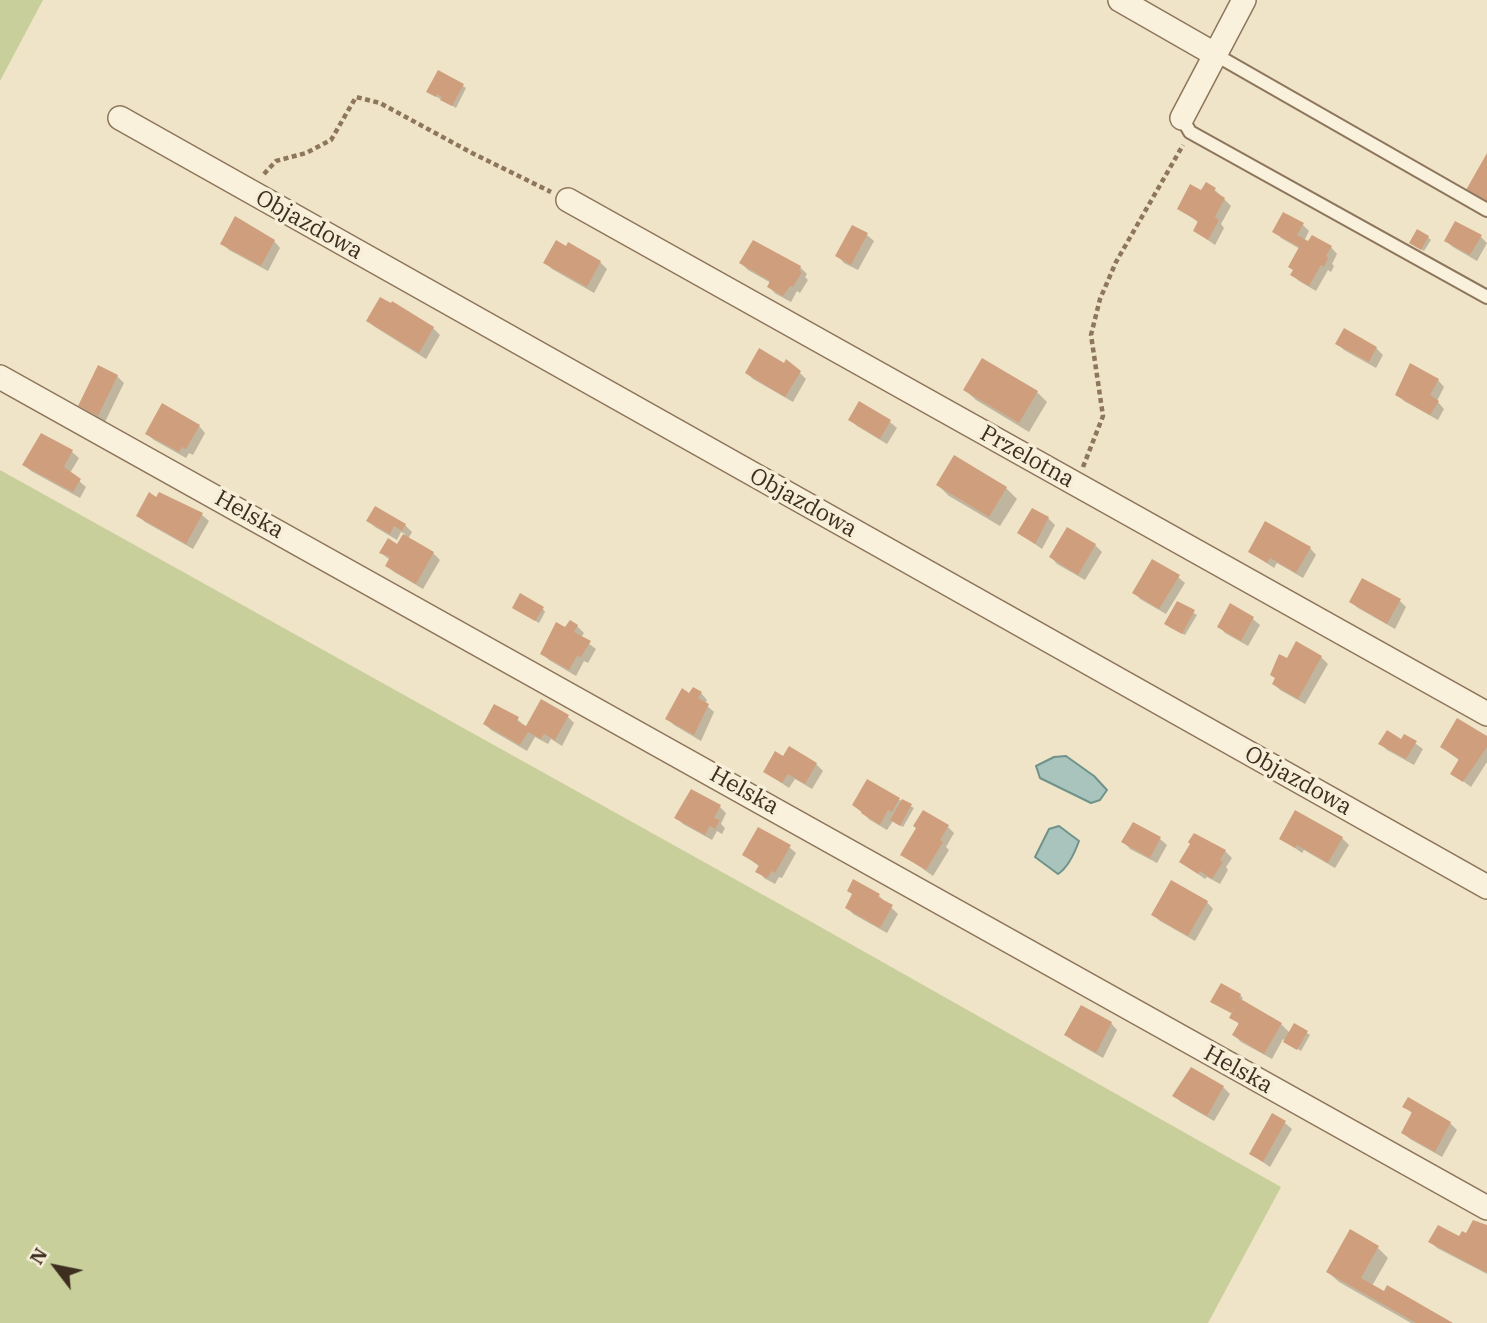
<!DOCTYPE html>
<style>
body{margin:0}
#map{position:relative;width:1487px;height:1323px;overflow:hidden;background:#f0e4c8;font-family:"IBM Plex Serif",serif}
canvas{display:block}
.north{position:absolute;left:21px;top:1232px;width:70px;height:70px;-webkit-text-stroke:5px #f7eed8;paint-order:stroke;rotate:302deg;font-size:19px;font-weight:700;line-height:28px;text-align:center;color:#3d2e20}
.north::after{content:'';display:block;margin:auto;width:24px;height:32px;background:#3d2e20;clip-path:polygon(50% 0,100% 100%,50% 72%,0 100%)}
</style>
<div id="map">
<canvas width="1487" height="1323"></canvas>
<div class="north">N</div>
</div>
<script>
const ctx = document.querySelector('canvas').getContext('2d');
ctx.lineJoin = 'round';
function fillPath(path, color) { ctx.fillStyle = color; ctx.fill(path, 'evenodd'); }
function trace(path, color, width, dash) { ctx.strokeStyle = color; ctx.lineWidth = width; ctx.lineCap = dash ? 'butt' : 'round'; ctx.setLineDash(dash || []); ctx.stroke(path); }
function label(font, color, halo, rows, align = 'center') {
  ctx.font = font + ' "IBM Plex Serif",serif'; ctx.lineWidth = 7; ctx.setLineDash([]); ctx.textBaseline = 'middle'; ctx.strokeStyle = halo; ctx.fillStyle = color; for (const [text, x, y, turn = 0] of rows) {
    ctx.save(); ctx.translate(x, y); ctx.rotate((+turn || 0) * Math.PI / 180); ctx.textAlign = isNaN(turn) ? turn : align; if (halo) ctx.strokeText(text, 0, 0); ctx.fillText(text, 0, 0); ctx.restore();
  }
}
fillPath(new Path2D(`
 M 0,0 L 43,0 L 0,81 Z
 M 0,470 L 801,916 L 1281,1187 L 1208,1323 L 0,1323 Z`), '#c9cf9b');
const water = new Path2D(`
 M 1066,756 L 1094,776 L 1107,790 L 1100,800 L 1091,803 L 1040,778 L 1036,766 L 1054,757 Z
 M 1059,826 L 1079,841 C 1075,852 1069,867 1058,874 L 1035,857 L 1049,829 Z`);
fillPath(water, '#a9c4bc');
trace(water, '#6f938a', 2);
fillPath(new Path2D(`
 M 463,86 L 466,88 L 456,108 L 428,92 Z
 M 1215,190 L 1231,206 L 1221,224 L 1224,228 L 1215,245 L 1195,231 L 1199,223 L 1179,208 L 1202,193 Z
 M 1303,225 L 1309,231 L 1304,241 L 1331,247 L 1337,254 L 1332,264 L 1334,266 L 1331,272 L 1328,270 L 1316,291 L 1299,281 L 1293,275 L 1300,249 L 1281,238 L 1275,231 Z
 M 867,235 L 874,241 L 858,270 L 844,263 L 838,256 Z
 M 1428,237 L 1431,240 L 1424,251 L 1414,245 Z
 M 1481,237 L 1487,243 L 1477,261 L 1453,247 L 1446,241 Z
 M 274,241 L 280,248 L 268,271 L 229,250 L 222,243 Z
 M 569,245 L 600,262 L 607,269 L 594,293 L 552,269 L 546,263 Z
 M 741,263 L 800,267 L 807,274 L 805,277 L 808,280 L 800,293 L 797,291 L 791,302 L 776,294 L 769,287 L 771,283 L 748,270 Z
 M 368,321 L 433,328 L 440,335 L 426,359 L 375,327 Z
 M 1337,343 L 1376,348 L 1383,355 L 1376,368 L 1344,350 Z
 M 799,372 L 806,379 L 793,402 L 753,379 L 747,373 Z
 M 117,376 L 124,383 L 105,422 L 86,412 L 80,405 Z
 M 1438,380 L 1444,387 L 1437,401 L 1444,409 L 1438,420 L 1404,401 L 1397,394 Z
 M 965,390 L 1037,392 L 1047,402 L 1029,432 L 976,400 Z
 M 851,420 L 890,422 L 897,428 L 887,444 L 857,426 Z
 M 199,426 L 205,433 L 193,455 L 189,453 L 186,458 L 154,440 L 147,434 Z
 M 72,452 L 79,458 L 70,473 L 86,487 L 80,498 L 31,471 L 24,465 Z
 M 938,485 L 1006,488 L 1017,499 L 1000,526 L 949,496 Z
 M 160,494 L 202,515 L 209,521 L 193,549 L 145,522 L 138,515 Z
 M 1048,518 L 1055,525 L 1042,549 L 1019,533 Z
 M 368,521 L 405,525 L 412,532 L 408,539 L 433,553 L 440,560 L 423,589 L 394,572 L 387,566 L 390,560 L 381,553 L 398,546 L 405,534 L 401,532 L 397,540 L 375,527 Z
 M 1095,545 L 1102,552 L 1085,580 L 1057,564 L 1051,557 Z
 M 1310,548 L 1316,555 L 1303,578 L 1277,563 L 1274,568 L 1250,552 Z
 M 1178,577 L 1185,583 L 1166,614 L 1140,599 L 1134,592 Z
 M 1400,601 L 1406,607 L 1395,629 L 1358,608 L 1351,602 Z
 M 1178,603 L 1197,615 L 1185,635 L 1169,627 Z
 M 1230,606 L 1253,619 L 1260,625 L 1248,646 L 1225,633 L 1219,626 Z
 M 543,609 L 545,612 L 539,623 L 517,610 Z
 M 577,626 L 584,633 L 581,638 L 596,649 L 588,663 L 584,661 L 576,676 L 549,660 L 542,653 L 566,629 Z
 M 1297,643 L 1321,657 L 1328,664 L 1305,704 L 1280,690 L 1274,684 Z
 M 701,693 L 707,700 L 705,704 L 714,712 L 701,741 L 674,725 L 667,718 L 690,695 Z
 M 568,717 L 574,723 L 562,746 L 551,739 L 548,744 L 535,737 L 527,751 L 491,730 L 485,724 L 517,719 L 527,728 Z
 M 1405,736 L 1423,749 L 1414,765 L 1387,750 L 1381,744 L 1401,741 Z
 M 1487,738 L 1487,762 L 1471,787 L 1452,773 L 1460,761 L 1442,747 Z
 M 784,758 L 816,764 L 823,771 L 812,789 L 795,779 L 789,788 L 765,772 Z
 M 867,782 L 914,808 L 903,827 L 893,821 L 887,830 L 870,820 L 854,805 Z
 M 720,807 L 726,813 L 721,824 L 725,828 L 722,834 L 717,831 L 712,840 L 683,824 L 677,818 Z
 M 1134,824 L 1160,839 L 1167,845 L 1157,863 L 1130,849 L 1124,842 Z
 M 948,827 L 954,833 L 946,847 L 949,850 L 933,876 L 902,854 Z
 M 1281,838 L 1342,838 L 1349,845 L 1335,868 L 1304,850 L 1302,853 Z
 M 789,847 L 796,853 L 782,878 L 779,877 L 775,884 L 764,878 L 758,871 L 760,867 L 744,855 Z
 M 1225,851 L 1232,858 L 1226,867 L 1228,870 L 1220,884 L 1207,877 L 1205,879 L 1181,862 Z
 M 854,882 L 879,896 L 898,914 L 887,933 L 853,914 L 847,907 L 854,895 Z
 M 1207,902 L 1213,909 L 1195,941 L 1160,921 L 1153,915 Z
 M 1240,995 L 1243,998 L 1241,1001 L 1281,1024 L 1290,1033 L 1295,1025 L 1310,1035 L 1301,1051 L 1283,1039 L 1272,1059 L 1241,1042 L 1234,1035 L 1240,1025 L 1231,1017 L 1233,1014 L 1215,1004 Z
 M 1111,1023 L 1117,1030 L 1103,1058 L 1073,1041 L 1066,1034 Z
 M 1223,1087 L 1230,1094 L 1214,1121 L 1181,1102 L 1174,1095 Z
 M 1405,1107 L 1450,1123 L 1457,1130 L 1442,1157 L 1410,1139 L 1403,1133 L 1413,1114 Z
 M 1285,1123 L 1292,1129 L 1270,1167 L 1251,1154 Z
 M 1487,1229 L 1487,1274 L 1437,1248 L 1430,1241 L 1460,1238 Z
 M 1378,1248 L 1388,1258 L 1372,1286 L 1450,1323 L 1411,1323 L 1339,1282 L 1328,1272 Z`), '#0003');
fillPath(new Path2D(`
 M 438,70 L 464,84 L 452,106 L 440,100 L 442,97 L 437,94 L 436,97 L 426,92 Z
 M 1487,153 L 1487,202 L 1466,190 Z
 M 1206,182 L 1216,188 L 1214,191 L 1225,198 L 1215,217 L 1219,220 L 1208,240 L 1193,231 L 1198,221 L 1177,209 L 1190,184 L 1201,190 Z
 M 1283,212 L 1304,223 L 1297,235 L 1308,241 L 1312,235 L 1332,246 L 1326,256 L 1328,258 L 1324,267 L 1321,265 L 1309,286 L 1290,275 L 1293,270 L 1288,267 L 1299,247 L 1272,232 Z
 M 235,216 L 275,240 L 261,266 L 220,244 Z
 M 1455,221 L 1482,235 L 1470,255 L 1444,241 Z
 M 852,225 L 868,233 L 851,265 L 835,256 Z
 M 1417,229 L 1429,236 L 1421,250 L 1409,243 Z
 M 556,240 L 566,246 L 568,242 L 601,261 L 587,287 L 543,263 Z
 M 753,240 L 801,266 L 799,270 L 802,272 L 793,287 L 790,286 L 783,296 L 767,287 L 770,281 L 739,263 Z
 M 380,297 L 391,303 L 392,301 L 434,327 L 419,353 L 366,321 Z
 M 1344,328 L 1377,347 L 1369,362 L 1335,344 Z
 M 759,348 L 784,363 L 786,359 L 801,371 L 785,397 L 745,373 Z
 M 982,358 L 1038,391 L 1019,423 L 963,390 Z
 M 1410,363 L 1439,379 L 1430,395 L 1439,401 L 1430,415 L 1395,395 Z
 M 98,365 L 118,375 L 98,416 L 78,406 Z
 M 859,401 L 891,420 L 880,439 L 848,420 Z
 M 162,403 L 200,425 L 186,449 L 182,447 L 179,452 L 145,434 Z
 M 41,433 L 73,450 L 64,467 L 81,479 L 73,492 L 22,465 Z
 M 954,455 L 1007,487 L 989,517 L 936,485 Z
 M 149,492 L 156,497 L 159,492 L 203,513 L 186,544 L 136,516 Z
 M 375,506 L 406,524 L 402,531 L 394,526 L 390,534 L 366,521 Z
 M 1032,508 L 1049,517 L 1035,544 L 1017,533 Z
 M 1265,521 L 1311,547 L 1296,573 L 1270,558 L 1267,563 L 1248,552 Z
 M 1067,527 L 1096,544 L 1078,575 L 1049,557 Z
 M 403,534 L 434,552 L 416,584 L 385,566 L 390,557 L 379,553 L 388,538 L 397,544 Z
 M 1152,559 L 1180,575 L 1159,609 L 1132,593 Z
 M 1362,578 L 1401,599 L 1387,624 L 1349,602 Z
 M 520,593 L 544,607 L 535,621 L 512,608 Z
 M 1177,601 L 1195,610 L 1182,634 L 1164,624 Z
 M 1230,603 L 1254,617 L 1241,641 L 1217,627 Z
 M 570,620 L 578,625 L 574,632 L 591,641 L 581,657 L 577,656 L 569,670 L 540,654 L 556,622 L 565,627 Z
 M 1296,641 L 1322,656 L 1298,699 L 1272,684 L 1275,678 L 1270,675 L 1279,654 L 1287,658 Z
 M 693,687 L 702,692 L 698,698 L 709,704 L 694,735 L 665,719 L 682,688 L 689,693 Z
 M 541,699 L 569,715 L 555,740 L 544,734 L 541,739 L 528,732 L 520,745 L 483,724 L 494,704 L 519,717 L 517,721 L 526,726 Z
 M 1457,718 L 1487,736 L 1487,747 L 1463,782 L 1450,774 L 1459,759 L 1440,747 Z
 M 1387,730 L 1401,739 L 1404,734 L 1417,741 L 1406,759 L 1378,744 Z
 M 789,746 L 817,763 L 805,784 L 788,774 L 782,783 L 763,772 L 775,751 L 783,756 Z
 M 867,779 L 900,798 L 892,812 L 888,810 L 880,825 L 861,813 L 862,812 L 852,805 Z
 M 691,789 L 721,805 L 714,818 L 720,820 L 715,829 L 710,826 L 705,835 L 674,818 Z
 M 902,799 L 912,804 L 900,826 L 890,820 Z
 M 923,810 L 949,825 L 940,840 L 943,842 L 926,870 L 900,855 L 916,828 L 913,826 Z
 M 1295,810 L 1343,837 L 1328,863 L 1297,845 L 1295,848 L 1279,839 Z
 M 1133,822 L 1161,837 L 1150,858 L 1121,842 Z
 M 758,827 L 791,845 L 775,873 L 772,871 L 767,878 L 755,872 L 759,865 L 742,855 Z
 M 1194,833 L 1226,850 L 1220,860 L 1223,862 L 1212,879 L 1200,871 L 1198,874 L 1179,862 L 1190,844 L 1188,842 Z
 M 853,879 L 880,894 L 878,897 L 893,905 L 880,928 L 845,908 L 852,894 L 847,891 Z
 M 1171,880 L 1208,901 L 1188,936 L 1151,915 Z
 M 1221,983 L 1241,994 L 1239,998 L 1282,1023 L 1264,1054 L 1232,1035 L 1239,1023 L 1229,1018 L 1237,1003 L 1231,1013 L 1210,1002 Z
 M 1081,1005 L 1112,1022 L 1096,1053 L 1064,1035 Z
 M 1294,1023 L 1308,1031 L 1297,1050 L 1283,1042 Z
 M 1191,1067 L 1224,1086 L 1207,1116 L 1172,1096 Z
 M 1408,1097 L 1451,1122 L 1435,1152 L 1401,1133 L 1412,1112 L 1402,1107 Z
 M 1272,1113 L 1286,1121 L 1263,1162 L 1249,1154 Z
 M 1473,1220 L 1487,1225 L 1487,1273 L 1428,1242 L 1438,1225 L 1459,1236 L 1462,1231 L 1466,1233 Z
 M 1350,1229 L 1379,1246 L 1361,1278 L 1384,1291 L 1387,1285 L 1453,1323 L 1416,1323 L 1326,1272 Z`), '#cf9f7d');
const service = new Path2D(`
 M 1216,55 L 1487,210
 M 1182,118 L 1190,132 L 1487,297`);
const minor = new Path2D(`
 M 1120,0 L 1216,55
 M 120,118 L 1487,887
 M 1182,118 L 1244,0
 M 568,200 L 1487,714
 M 0,377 L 1487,1208`);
trace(service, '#8d765c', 16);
trace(minor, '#8d765c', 26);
trace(new Path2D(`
 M 264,174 L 276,161 L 306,153 L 331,140 L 356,97 L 380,103 L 472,153 L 551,192
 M 1083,467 L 1103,416 L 1091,335 L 1100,299 L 1116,262 L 1183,145`), '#8d765c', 4.5, [5, 3.5]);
trace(service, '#faf1dc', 12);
trace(minor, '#faf1dc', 23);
label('23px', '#3d2e20', '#f7eed8', [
 ["Objazdowa",309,225,29],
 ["Przelotna",1027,457,29],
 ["Objazdowa",803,503,29],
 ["Helska",249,515,29],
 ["Objazdowa",1298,781,29],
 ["Helska",744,791,29],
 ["Helska",1238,1070,29]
]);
</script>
